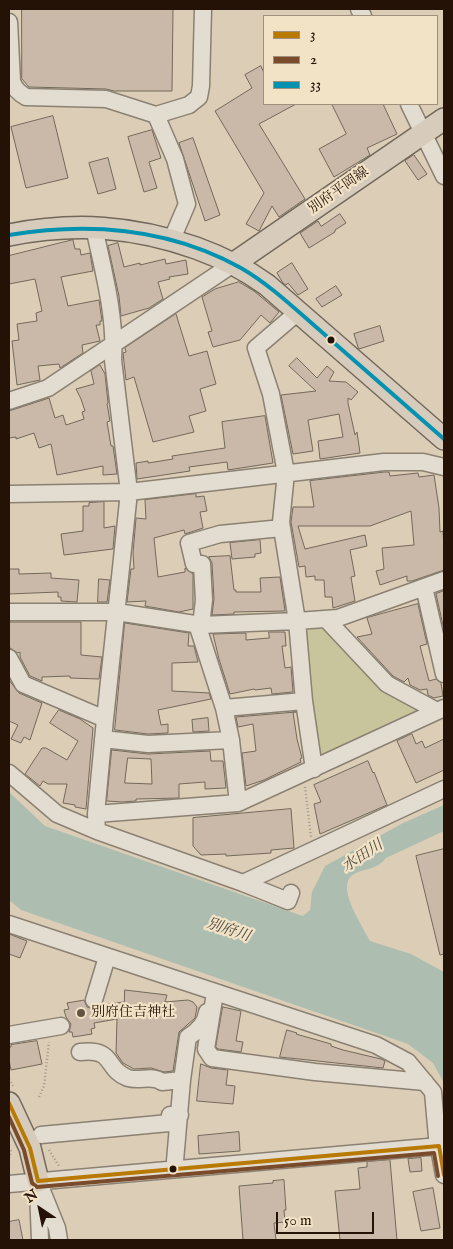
<!DOCTYPE html>
<meta charset="utf-8">
<style>
body{margin:0}
#map{position:relative;width:453px;height:1249px;overflow:hidden;background:#dcceb6;font-family:"IM FELL English",serif}
canvas{display:block}
.frame{position:absolute;inset:0;border:10px solid #241207;pointer-events:none}
.legend{position:absolute;left:263px;top:15px;width:175px;height:90px;box-sizing:border-box;background:#f2e2c6;border:1px solid #a08f7a;margin:0;padding:6px 9px;list-style:none;font-size:15px;color:#241207}
.legend li{display:flex;align-items:center;gap:10px;height:25px}
.legend b{width:25px;border:1px solid #a08f7a}
.north{position:absolute;left:15px;top:1184px;width:50px;height:50px;-webkit-text-stroke:4px #f2e2c6;paint-order:stroke;rotate:326deg;font-size:14px;font-weight:700;line-height:20px;text-align:center;color:#241207}
.north::after{content:'';display:block;margin:auto;width:18px;height:22px;background:#241207;clip-path:polygon(50% 0,100% 100%,50% 72%,0 100%)}
.scale{position:absolute;left:276px;top:1212px;width:98px;height:22px;box-sizing:border-box;border:2px solid #241207;border-top:0;padding-left:6px;font-size:15px;line-height:18px;white-space:nowrap;color:#241207;-webkit-text-stroke:4px #f2e2c6;paint-order:stroke}
</style>
<div id="map">
<canvas width="453" height="1249"></canvas>
<div class="frame"></div>
<ul class="legend">
<li><b style="height:6px;background:#b87a02"></b>3</li>
<li><b style="height:6px;background:#7a4b2a"></b>2</li>
<li><b style="height:6px;background:#0592b0"></b>33</li>
</ul>
<div class="north">N</div>
<div class="scale">50 m</div>
</div>
<script>
const ctx = document.querySelector('canvas').getContext('2d');
ctx.lineJoin = 'round';
function fillPath(path, color) { ctx.fillStyle = color; ctx.fill(path, 'evenodd'); }
function trace(path, color, width, dash) { ctx.strokeStyle = color; ctx.lineWidth = width; ctx.lineCap = dash ? 'butt' : 'round'; ctx.setLineDash(dash || []); ctx.stroke(path); }
function label(font, color, halo, rows, align = 'center') {
  ctx.font = font + ' "IM FELL English","Noto Serif JP",serif'; ctx.lineWidth = 4.5; ctx.setLineDash([]); ctx.textBaseline = 'middle'; ctx.strokeStyle = halo; ctx.fillStyle = color; for (const [text, x, y, turn = 0] of rows) {
    ctx.save(); ctx.translate(x, y); ctx.rotate((+turn || 0) * Math.PI / 180); ctx.textAlign = isNaN(turn) ? turn : align; if (halo) ctx.strokeText(text, 0, 0); ctx.fillText(text, 0, 0); ctx.restore();
  }
}
fillPath(new Path2D(`
 M 329,625 L 427,710 L 322,758 L 317,752 L 306,632 L 310,626 Z`), '#c8c49c');
fillPath(new Path2D(`
 M 9,792 L 45,826 L 303,916 L 310,910 L 312,892 L 325,866 L 403,823 L 444,805 L 444,831 L 386,858 C 378,869 368,868 356,873 C 332,883 363,926 370,941 L 411,954 L 444,972 L 444,1083 L 433,1063 L 408,1044 L 21,910 L 9,900 Z`), '#adbeb1');
const building = new Path2D(`
 M 22,9 L 173,9 L 172,91 L 114,91 L 106,89 L 29,87 L 22,79 Z
 M 261,66 L 264,73 L 264,104 L 296,104 L 259,124 L 305,199 L 279,217 L 272,206 L 259,231 L 246,224 L 264,193 L 215,111 L 252,88 L 245,75 Z
 M 332,104 L 383,104 L 397,134 L 367,148 L 370,155 L 334,177 L 319,149 L 346,134 Z
 M 53,116 L 68,178 L 26,188 L 11,127 Z
 M 152,130 L 161,158 L 149,162 L 157,188 L 144,192 L 128,137 Z
 M 193,138 L 220,215 L 205,221 L 179,143 Z
 M 414,155 L 427,174 L 418,180 L 405,161 Z
 M 108,158 L 116,189 L 98,194 L 89,163 Z
 M 340,214 L 346,223 L 335,230 L 335,232 L 309,248 L 300,233 L 318,221 L 321,226 Z
 M 73,240 L 75,249 L 80,249 L 81,255 L 90,253 L 93,271 L 61,277 L 68,306 L 99,300 L 102,321 L 100,321 L 100,325 L 96,325 L 100,341 L 82,345 L 83,353 L 60,368 L 59,364 L 38,366 L 40,380 L 17,385 L 12,341 L 19,340 L 17,324 L 37,321 L 36,313 L 42,311 L 35,279 L 9,284 L 9,256 Z
 M 118,243 L 124,267 L 140,263 L 140,265 L 165,259 L 166,264 L 186,260 L 188,274 L 169,277 L 170,279 L 158,282 L 163,299 L 149,308 L 121,316 L 119,296 L 108,246 Z
 M 292,263 L 308,289 L 298,295 L 288,283 L 286,285 L 283,283 L 277,273 Z
 M 239,282 L 254,291 L 279,312 L 270,323 L 261,315 L 240,340 L 213,347 L 208,332 L 212,331 L 202,297 L 215,289 Z
 M 336,286 L 342,295 L 322,307 L 316,299 Z
 M 176,314 L 189,356 L 207,351 L 216,384 L 200,389 L 206,411 L 189,416 L 194,432 L 153,442 L 134,377 L 126,380 L 123,353 L 126,352 L 125,348 Z
 M 380,326 L 384,341 L 359,349 L 358,347 L 354,334 Z
 M 297,358 L 317,378 L 327,366 L 334,372 L 329,381 L 346,382 L 358,392 L 351,400 L 348,398 L 348,403 L 355,435 L 357,432 L 360,453 L 320,459 L 318,441 L 343,437 L 339,414 L 308,420 L 313,451 L 293,454 L 281,395 L 316,391 L 289,366 Z
 M 100,365 L 105,374 L 108,403 L 107,404 L 110,421 L 107,422 L 111,446 L 113,446 L 117,474 L 103,475 L 103,466 L 57,475 L 51,444 L 39,448 L 34,433 L 16,439 L 16,437 L 9,438 L 9,411 L 49,398 L 55,418 L 63,415 L 66,425 L 84,419 L 82,412 L 85,411 L 81,399 L 76,389 L 94,384 L 91,371 Z
 M 265,416 L 273,463 L 228,470 L 227,462 L 189,467 L 190,471 L 137,479 L 136,463 L 148,461 L 148,463 L 173,459 L 172,456 L 225,448 L 222,422 Z
 M 385,472 L 389,472 L 390,476 L 418,473 L 419,477 L 434,475 L 439,508 L 440,532 L 443,531 L 444,546 L 444,570 L 412,581 L 407,581 L 407,576 L 380,585 L 376,571 L 384,569 L 382,548 L 414,545 L 411,511 L 370,526 L 298,526 L 305,549 L 365,535 L 367,546 L 350,550 L 355,576 L 351,577 L 355,601 L 333,608 L 332,597 L 325,597 L 324,580 L 315,580 L 315,576 L 306,577 L 305,566 L 299,567 L 291,522 L 293,507 L 314,507 L 310,481 Z
 M 196,494 L 196,497 L 204,496 L 207,511 L 200,512 L 203,528 L 185,534 L 184,530 L 154,538 L 158,577 L 185,572 L 185,568 L 193,574 L 193,609 L 179,612 L 145,606 L 146,601 L 127,602 L 131,569 L 134,569 L 133,553 L 136,518 L 146,519 L 145,500 Z
 M 104,502 L 104,528 L 115,526 L 113,549 L 64,555 L 61,534 L 83,531 L 83,506 L 89,506 L 89,503 Z
 M 260,540 L 261,553 L 255,554 L 255,557 L 232,559 L 230,543 Z
 M 230,556 L 234,590 L 236,590 L 236,592 L 261,592 L 260,578 L 280,577 L 285,611 L 234,612 L 234,614 L 212,615 L 214,599 L 212,563 L 209,557 Z
 M 9,569 L 19,569 L 19,574 L 51,573 L 51,578 L 79,580 L 77,602 L 61,601 L 61,597 L 58,597 L 58,592 L 9,594 Z
 M 99,579 L 110,580 L 107,602 L 98,602 Z
 M 444,591 L 444,630 L 436,594 Z
 M 418,604 L 427,644 L 420,646 L 429,681 L 436,679 L 441,683 L 443,696 L 434,698 L 428,695 L 427,689 L 420,690 L 410,685 L 408,678 L 404,682 L 393,676 L 357,637 L 372,634 L 367,618 Z
 M 9,622 L 81,622 L 81,655 L 102,657 L 99,679 L 70,678 L 70,676 L 42,677 L 42,681 L 30,676 L 20,657 L 20,652 L 18,653 L 10,648 Z
 M 125,623 L 189,633 L 188,646 L 194,646 L 198,662 L 172,663 L 172,691 L 209,693 L 211,699 L 158,710 L 161,725 L 168,724 L 168,733 L 148,734 L 115,730 Z
 M 269,632 L 285,632 L 286,646 L 282,646 L 285,668 L 291,667 L 293,692 L 272,694 L 271,688 L 255,690 L 254,689 L 230,694 L 219,659 L 213,634 L 246,633 L 246,640 L 269,638 Z
 M 9,680 L 19,693 L 42,703 L 30,740 L 24,737 L 21,743 L 11,739 L 18,725 L 9,721 Z
 M 59,710 L 80,719 L 93,728 L 86,809 L 75,807 L 75,805 L 63,803 L 67,784 L 48,784 L 43,781 L 40,786 L 25,774 L 42,748 L 46,748 L 67,760 L 78,741 L 50,723 Z
 M 293,712 L 297,739 L 302,758 L 300,759 L 301,762 L 264,780 L 246,786 L 242,753 L 256,751 L 253,724 L 238,727 L 236,717 L 296,712 Z
 M 208,718 L 209,731 L 193,732 L 192,720 Z
 M 412,734 L 416,744 L 422,741 L 425,748 L 444,739 L 444,770 L 416,783 L 397,741 Z
 M 112,750 L 148,754 L 210,751 L 211,761 L 223,761 L 226,788 L 205,789 L 205,782 L 179,784 L 179,798 L 136,799 L 136,801 L 122,802 L 107,801 ZM 128,758 L 151,759 L 152,784 L 125,783 Z
 M 368,761 L 373,773 L 374,772 L 387,805 L 320,834 L 314,804 L 321,802 L 314,785 Z
 M 291,809 L 294,848 L 271,850 L 271,853 L 226,856 L 226,854 L 201,855 L 193,846 L 193,818 Z
 M 444,849 L 444,954 L 440,955 L 416,856 Z
 M 9,934 L 27,941 L 20,958 L 9,954 Z
 M 125,990 L 167,995 L 165,1002 L 188,1000 L 193,1002 L 197,1007 L 195,1018 L 179,1032 L 173,1071 L 164,1072 L 151,1068 L 134,1069 L 123,1063 L 116,1053 L 117,1019 L 94,1023 L 95,1028 L 91,1029 L 92,1034 L 73,1037 L 72,1032 L 69,1032 L 71,1024 L 66,1017 L 64,1010 L 69,1009 L 67,1003 L 84,1000 L 87,1007 L 96,1010 L 102,1005 L 124,1002 Z
 M 223,1007 L 241,1011 L 236,1041 L 243,1042 L 241,1052 L 218,1049 L 216,1047 Z
 M 287,1030 L 297,1033 L 296,1034 L 331,1044 L 331,1046 L 343,1050 L 381,1059 L 385,1061 L 383,1068 L 280,1057 Z
 M 37,1041 L 42,1064 L 11,1070 L 9,1060 L 9,1047 L 11,1047 L 11,1045 Z
 M 201,1064 L 211,1068 L 228,1070 L 226,1085 L 235,1086 L 233,1104 L 197,1101 Z
 M 239,1132 L 240,1151 L 199,1154 L 198,1136 Z
 M 421,1158 L 422,1171 L 410,1172 L 408,1159 Z
 M 390,1160 L 397,1240 L 340,1240 L 335,1191 L 360,1189 L 358,1168 L 367,1167 L 367,1162 Z
 M 284,1180 L 286,1210 L 284,1210 L 285,1222 L 274,1223 L 276,1240 L 243,1240 L 239,1186 L 273,1183 L 273,1181 Z
 M 433,1188 L 440,1228 L 421,1231 L 413,1192 Z
 M 19,1220 L 23,1240 L 9,1240 L 9,1222 Z`);
fillPath(building, '#cab9a8');
trace(building, '#72685b', 1);
const minor = new Path2D(`
 M 359,9 L 363,16
 M 9,22 L 12,81 C 14,89 19,93 26,97 L 106,99 L 156,115 L 189,105 L 199,97 L 201,86 L 203,9
 M 409,104 L 444,176
 M 156,115 L 175,159 L 187,204 L 175,232 L 170,239
 M 94,227 C 103,270 116,316 113,360 L 129,492 L 105,719 L 96,814 L 97,831
 M 298,312 L 256,348 L 271,394 L 286,473 L 281,522 L 297,621 L 304,701 L 314,769
 M 9,401 L 48,388 L 233,264
 M 9,494 L 129,492 L 384,462 L 423,462 L 444,467
 M 424,587 L 444,674
 M 9,612 L 117,612 L 201,625 L 297,621 L 338,618 L 444,580
 M 326,619 L 387,684 L 437,711
 M 197,624 L 224,708 L 231,740 L 238,803
 M 201,625 L 204,600 L 202,564 L 194,564 L 189,543 L 220,534 L 282,528
 M 9,658 L 23,684 L 105,719
 M 224,708 L 304,701
 M 103,739 L 148,744 L 231,740
 M 9,773 L 57,814 L 97,831 L 243,883 L 444,789
 M 96,814 L 238,803 L 444,708
 M 243,883 L 288,901 L 291,893
 M 9,924 L 376,1045 L 408,1062 L 433,1092 L 437,1137 L 444,1175
 M 215,993 L 206,1049 L 212,1058 L 315,1072 L 425,1082
 M 94,1000 L 107,957
 M 9,1035 L 61,1026
 M 80,1052 C 116,1048 104,1069 128,1078 C 140,1082 152,1074 162,1082 L 182,1080
 M 41,1135 L 169,1123 L 170,1115 L 180,1115
 M 175,1161 L 182,1080 L 188,1037 C 198,1031 206,1024 207,1012
 M 38,1181 L 57,1228 L 59,1240
 M 9,1184 L 439,1146
 M 38,1191 L 40,1240`);
const major = new Path2D(`
 M 9,235 C 75,222 133,226 196,248 C 221,257 245,269 267,285 L 444,439
 M 233,264 L 444,119
 M 9,1103 L 30,1148 L 38,1181`);
trace(minor, '#8b8173', 19);
trace(major, '#72685b', 24);
trace(new Path2D(`
 M 305,787 L 311,837
 M 9,1079 L 13,1086
 M 39,1097 L 44,1086 L 49,1042
 M 49,1150 L 59,1166
 M 9,1158 L 11,1150`), '#9f988d', 2.5, [1, 2.5]);
trace(minor, '#e3dcd0', 16);
trace(major, '#d7ccbb', 21);
trace(new Path2D(`
 M 9,1103 L 30,1148 L 38,1181 L 439,1146 L 444,1175`), '#b87a02', 4);
trace(new Path2D(`
 M 9,1117 L 24,1150 L 32,1183 L 37,1187 L 434,1153 L 438,1176`), '#7a4b2a', 4);
trace(new Path2D(`
 M 9,235 C 88,222 169,228 241,268 C 272,286 297,311 324,334 C 364,369 404,404 444,439`), '#0592b0', 4);
for (const [x, y, r, color] of [
 [331,340,4.5,"#241207"],
 [81,1013,5,"#645444"],
 [173,1169,4.5,"#241207"]
]) { const dot = new Path2D(); dot.arc(x, y, r, 0, 2 * Math.PI); ctx.fillStyle = color; ctx.fill(dot); trace(dot, '#f2e2c6', 2); }
label('14px', '#241207', '#f2e2c6', [
 ["別府平岡線",339,191,-35]
]);
label('14px', '#241207', '#f2e2c6', [
 ["別府住吉神社",91,1013]
], 'left');
label('italic 15px', '#4d4c42', '#f2e2c6', [
 ["水田川",363,857,-34],
 ["別府川",228,931,18]
]);
</script>
